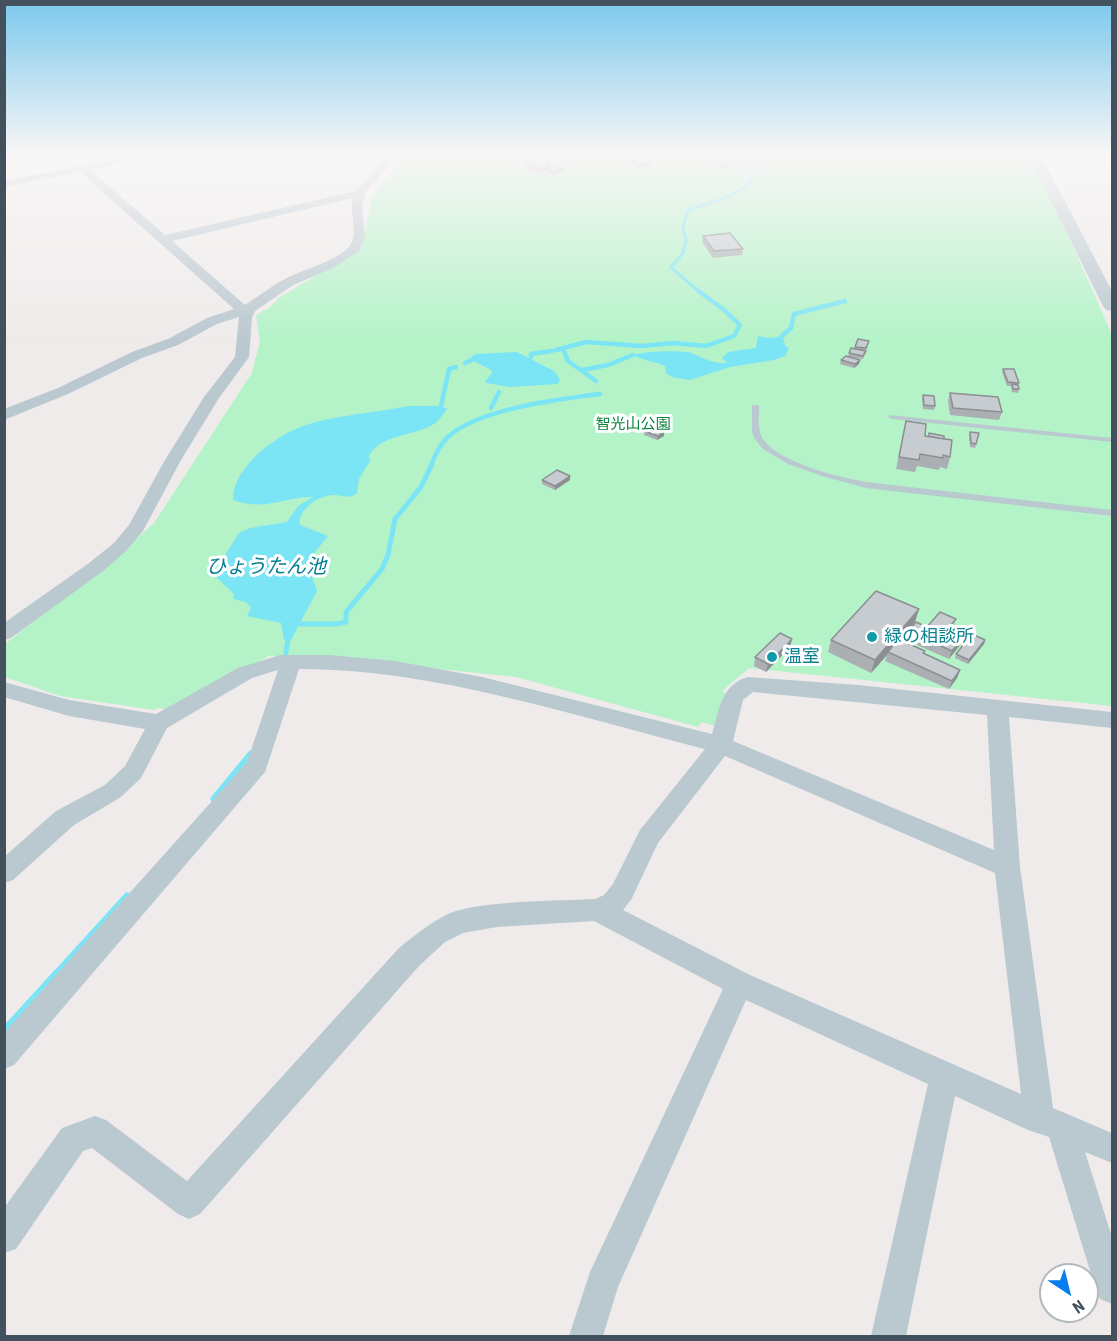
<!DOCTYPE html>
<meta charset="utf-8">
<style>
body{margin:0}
#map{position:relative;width:1117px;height:1341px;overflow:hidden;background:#efebeb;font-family:"Roboto Condensed",sans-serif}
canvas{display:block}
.frame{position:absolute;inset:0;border:6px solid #42515b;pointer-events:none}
.north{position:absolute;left:1039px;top:1263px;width:60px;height:60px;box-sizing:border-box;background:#fff;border:2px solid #b3b9bd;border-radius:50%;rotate:145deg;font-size:16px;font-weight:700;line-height:24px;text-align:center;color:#42515b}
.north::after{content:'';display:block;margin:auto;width:21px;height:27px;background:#067eee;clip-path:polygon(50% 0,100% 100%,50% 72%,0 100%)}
</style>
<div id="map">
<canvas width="1117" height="1341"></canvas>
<div class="frame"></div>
<div class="north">N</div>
</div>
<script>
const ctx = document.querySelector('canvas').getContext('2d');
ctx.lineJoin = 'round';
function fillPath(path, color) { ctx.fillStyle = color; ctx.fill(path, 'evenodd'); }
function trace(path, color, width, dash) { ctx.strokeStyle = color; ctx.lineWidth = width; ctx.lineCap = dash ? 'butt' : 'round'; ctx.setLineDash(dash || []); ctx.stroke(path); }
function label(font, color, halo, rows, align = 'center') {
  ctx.font = font + ' "Roboto Condensed","Noto Sans JP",sans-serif'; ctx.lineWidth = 6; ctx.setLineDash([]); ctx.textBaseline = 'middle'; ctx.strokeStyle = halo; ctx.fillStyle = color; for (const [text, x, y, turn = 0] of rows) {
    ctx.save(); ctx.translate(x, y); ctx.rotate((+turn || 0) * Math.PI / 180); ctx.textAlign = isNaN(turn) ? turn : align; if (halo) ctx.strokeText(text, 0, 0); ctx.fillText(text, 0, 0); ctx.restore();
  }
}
fillPath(new Path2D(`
 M 403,156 L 1033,156 L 1112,335 L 1112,706 L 749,668 L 722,691 L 730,696 L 718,727 L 702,722 L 698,727 L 516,677 L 322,657 L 269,656 L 173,710 L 158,708 L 154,710 L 60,696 L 5,677 L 5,644 L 116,557 L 154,523 L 252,373 L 260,341 L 256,316 L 264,310 L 267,310 L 279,298 L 362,247 L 372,198 Z`), '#b3f3c7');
fillPath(new Path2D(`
 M 758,336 L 770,338 L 783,336 L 785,346 L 789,348 L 785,356 L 774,360 L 730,367 L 690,380 L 672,377 L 666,373 L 665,366 C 654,361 643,361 633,355 C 644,351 680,350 691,353 C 704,358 712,364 727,363 L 722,358 L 728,352 L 756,348 Z
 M 517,352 L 554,371 L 560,379 L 558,384 L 510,387 L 486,383 L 485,381 L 492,373 L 491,370 L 472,360 L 472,356 L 476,354 Z
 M 408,406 L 441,406 L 447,409 C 443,414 439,421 434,424 C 413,437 384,433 369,455 L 370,461 L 359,479 L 357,493 C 348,500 343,495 334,495 C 319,495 297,509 300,525 L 328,536 L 307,562 L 317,591 L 291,640 L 284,640 L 281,623 L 247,616 L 251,608 L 246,602 L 233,599 L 234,594 L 216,577 L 218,566 L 239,533 L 250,528 L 287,522 L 298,506 L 313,497 C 285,496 266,512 233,500 C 232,468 275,436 303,426 C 334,415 375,413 408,406 Z`), '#7be5f5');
trace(new Path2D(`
 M 686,240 L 683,227 L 688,210 C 704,204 744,196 751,179 C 753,172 750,163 749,156
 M 686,241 L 683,253 L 671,267 L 699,292`), '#7be5f5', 3);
trace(new Path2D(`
 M 782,336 L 791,328 L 794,314 L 845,301
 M 563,349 L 568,361 L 596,381
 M 556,350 L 586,342 L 642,346 L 675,343 L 706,346 L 734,336 L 740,325 L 723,309 L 697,290
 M 531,357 L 531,354 L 552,351
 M 465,363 L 472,360
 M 582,370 L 608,365 L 633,355
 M 441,406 L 449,369 L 456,367
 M 491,408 L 499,392
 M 431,465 C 435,455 440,444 448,437 C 478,409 559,399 600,394`), '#7be5f5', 4.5);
trace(new Path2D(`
 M 300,624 L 334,624
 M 336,624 L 346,622 L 346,612 L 382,569 L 388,555 L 395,519 L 421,487 L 432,464
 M 284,663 L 288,640`), '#7be5f5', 5);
trace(new Path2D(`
 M 214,799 L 251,754
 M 56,974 L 127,896`), '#7be5f5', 7);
trace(new Path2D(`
 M 4,1032 L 58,973`), '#7be5f5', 9);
fillPath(new Path2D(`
 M 752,405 L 758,405 L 759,407 C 759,417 757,430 763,439 C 779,463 839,477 866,482 L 1112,510 L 1112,516 L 866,488 L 822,476 L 788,464 L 763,449 L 755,439 L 752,432 Z
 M 889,415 L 1112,438 L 1112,442 L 892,419 L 888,417 Z`), '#bac8d0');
fillPath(new Path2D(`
 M 130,156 L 148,156 L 90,170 L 165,235 L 356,191 L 386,156 L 396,156 L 365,194 L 362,206 L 365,238 L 359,251 L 333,268 L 293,285 L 255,311 L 252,318 L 249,357 L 219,398 L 181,460 L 143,531 L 126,551 L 103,571 L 11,638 L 4,640 L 4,623 L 89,563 L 114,543 L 129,525 L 165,460 L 204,397 L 235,357 L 239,317 L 217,324 L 178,345 L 142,358 L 68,394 L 4,420 L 4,409 L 58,388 L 132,352 L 168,339 L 207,318 L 234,309 L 80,172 L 4,187 L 4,181 ZM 353,198 C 349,212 358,232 351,244 C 341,260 301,270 285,279 C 271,286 258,297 245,305 L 172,241 Z
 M 280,655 L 329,655 L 395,661 L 482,677 L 712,734 C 719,711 721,684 748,677 L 858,685 L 1112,712 L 1112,728 L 1009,717 L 1020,867 L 1053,1108 L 1112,1133 L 1112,1163 L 1085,1152 L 1112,1237 L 1112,1304 L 1100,1299 L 1095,1287 L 1049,1137 L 1028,1130 L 955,1096 L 906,1336 L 871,1336 L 928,1084 L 746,1000 L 618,1287 L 603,1336 L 569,1336 L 590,1272 L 723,989 L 594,921 L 497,927 L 463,933 L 445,942 L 419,966 L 200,1214 L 189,1219 L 178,1214 L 92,1148 L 83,1151 L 16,1249 L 4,1253 L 4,1208 L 62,1128 L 95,1116 L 106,1120 L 187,1181 L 399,948 C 415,935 430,923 448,914 C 481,900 558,901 595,899 L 604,895 L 613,884 L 640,830 L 705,749 C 573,716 436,669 299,669 L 265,772 L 14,1065 L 4,1069 L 4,1033 L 247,762 L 278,670 L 252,678 L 167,728 L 141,778 L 121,797 L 74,825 L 13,880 L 4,883 L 4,857 L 56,811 L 105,785 L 125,766 L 145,729 L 69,716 L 4,697 L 4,682 L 69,700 L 156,714 L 238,668 ZM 753,692 L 987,715 L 994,850 L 733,741 L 743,700 ZM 725,756 L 995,873 L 1021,1094 L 750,975 L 623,910 L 631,900 L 658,843 Z`), '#bac8d0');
fillPath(new Path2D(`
 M 1029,156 L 1041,156 L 1112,291 L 1112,311 L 1106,310 L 1103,306 Z`), '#bac8d0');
fillPath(new Path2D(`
 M 551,162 L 551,168 L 540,173 L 525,169 L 525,163 Z
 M 633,162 L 652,165 L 638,168 L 633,166 Z
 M 714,162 L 728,165 L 728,168 L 716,168 L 714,165 Z
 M 563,168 L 563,171 L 554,175 L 547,173 L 547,170 Z
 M 703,236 L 743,249 L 742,255 L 713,258 L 702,242 Z
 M 858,339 L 868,345 L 863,359 L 849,357 L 860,360 L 859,364 L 854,368 L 840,364 L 841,360 L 848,356 L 849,353 L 855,349 Z
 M 1003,369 L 1019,383 L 1018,385 L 1019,389 L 1018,393 L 1012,392 L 1011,386 L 1007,386 L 1002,372 Z
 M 950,393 L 1002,412 L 999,420 L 950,415 L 948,401 Z
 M 923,395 L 935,406 L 934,410 L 923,409 L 922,399 Z
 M 906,421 L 925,436 L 944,439 L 950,457 L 947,469 L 940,467 L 939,470 L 917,466 L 915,472 L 896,469 Z
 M 644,431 L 664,432 L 664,436 L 657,440 L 644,435 Z
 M 970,432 L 979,433 L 975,448 L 970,447 L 969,436 Z
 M 542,480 L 570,480 L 555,490 L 542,484 Z
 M 919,609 L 915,622 L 899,640 L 901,640 L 927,627 L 956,619 L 953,626 L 964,640 L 949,659 L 917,645 L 918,640 L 913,646 L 925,651 L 924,653 L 960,670 L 957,678 L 949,689 L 885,661 L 887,655 L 871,673 L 828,652 L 831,640 Z
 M 792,639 L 790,647 L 766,672 L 754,666 L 755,657 Z
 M 985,640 L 984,644 L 968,664 L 955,658 L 956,654 Z`), '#abafb4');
fillPath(new Path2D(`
 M 551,162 L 551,168 L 540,173 L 540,167 Z
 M 652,162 L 652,165 L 638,168 L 638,165 Z
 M 563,168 L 563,171 L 554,175 L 554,172 Z
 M 860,360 L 859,364 L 854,368 L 855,364 Z
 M 664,432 L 664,436 L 657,440 L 658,436 Z
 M 570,476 L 570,480 L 555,490 L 555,486 Z
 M 919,609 L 915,622 L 889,653 L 888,652 L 887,655 L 871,673 L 875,660 Z
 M 967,632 L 964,640 L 949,659 L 952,651 Z
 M 792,639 L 790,647 L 766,672 L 768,664 Z
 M 985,640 L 984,644 L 968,664 L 969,660 Z
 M 960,670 L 957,678 L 949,689 L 952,681 Z`), '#8b8f92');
const building = new Path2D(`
 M 540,157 L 551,162 L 540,167 L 525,163 Z
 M 647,159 L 652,162 L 638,165 L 633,162 Z
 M 726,161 L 728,165 L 716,165 L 714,162 Z
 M 556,166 L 563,168 L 554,172 L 547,170 Z
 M 730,233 L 743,249 L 714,251 L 703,236 Z
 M 858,339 L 869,341 L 866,348 L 855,347 Z
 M 851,348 L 866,351 L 863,356 L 849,353 Z
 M 846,356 L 860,360 L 855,364 L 841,360 Z
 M 1003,369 L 1014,369 L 1019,383 L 1008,382 Z
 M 1012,384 L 1018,385 L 1019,389 L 1013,389 Z
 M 950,393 L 998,397 L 1002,412 L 953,408 Z
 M 923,395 L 934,396 L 935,406 L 924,405 Z
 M 906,421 L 926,424 L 925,436 L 952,440 L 950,457 L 943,455 L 943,458 L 920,454 L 919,460 L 899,457 Z
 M 650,427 L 664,432 L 658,436 L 644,431 Z
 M 970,432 L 979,433 L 976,444 L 971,443 Z
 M 929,433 L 944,436 L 944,439 L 929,436 Z
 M 557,470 L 570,476 L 555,486 L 542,480 Z
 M 876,591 L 919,609 L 875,660 L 831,640 Z
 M 940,612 L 956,619 L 951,625 L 967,632 L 952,651 L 919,636 Z
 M 916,622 L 927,627 L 912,645 L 901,640 Z
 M 780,633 L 792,639 L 768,664 L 755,657 Z
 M 972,634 L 985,640 L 969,660 L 956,654 Z
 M 898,639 L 925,651 L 923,653 L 960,670 L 952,681 L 888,652 Z`);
fillPath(building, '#c7ccd1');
trace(building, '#8b8f92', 1.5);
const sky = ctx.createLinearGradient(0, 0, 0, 343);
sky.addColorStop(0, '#7cc8ed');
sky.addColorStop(0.45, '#f8f6f6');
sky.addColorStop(1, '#f8f6f600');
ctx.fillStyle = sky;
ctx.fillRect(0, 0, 1117, 343);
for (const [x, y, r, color] of [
 [872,637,6,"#0f9aa8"],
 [772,657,6,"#0f9aa8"]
]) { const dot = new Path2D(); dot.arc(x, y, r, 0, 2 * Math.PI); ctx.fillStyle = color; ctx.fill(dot); trace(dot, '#fff', 2); }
label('15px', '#0d823e', '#fff', [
 ["智光山公園",633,425]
]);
label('18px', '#0d838f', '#fff', [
 ["緑の相談所",884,637],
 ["温室",784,657]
], 'left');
label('italic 20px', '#037e90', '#fff', [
 ["ひょうたん池",266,568]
]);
</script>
